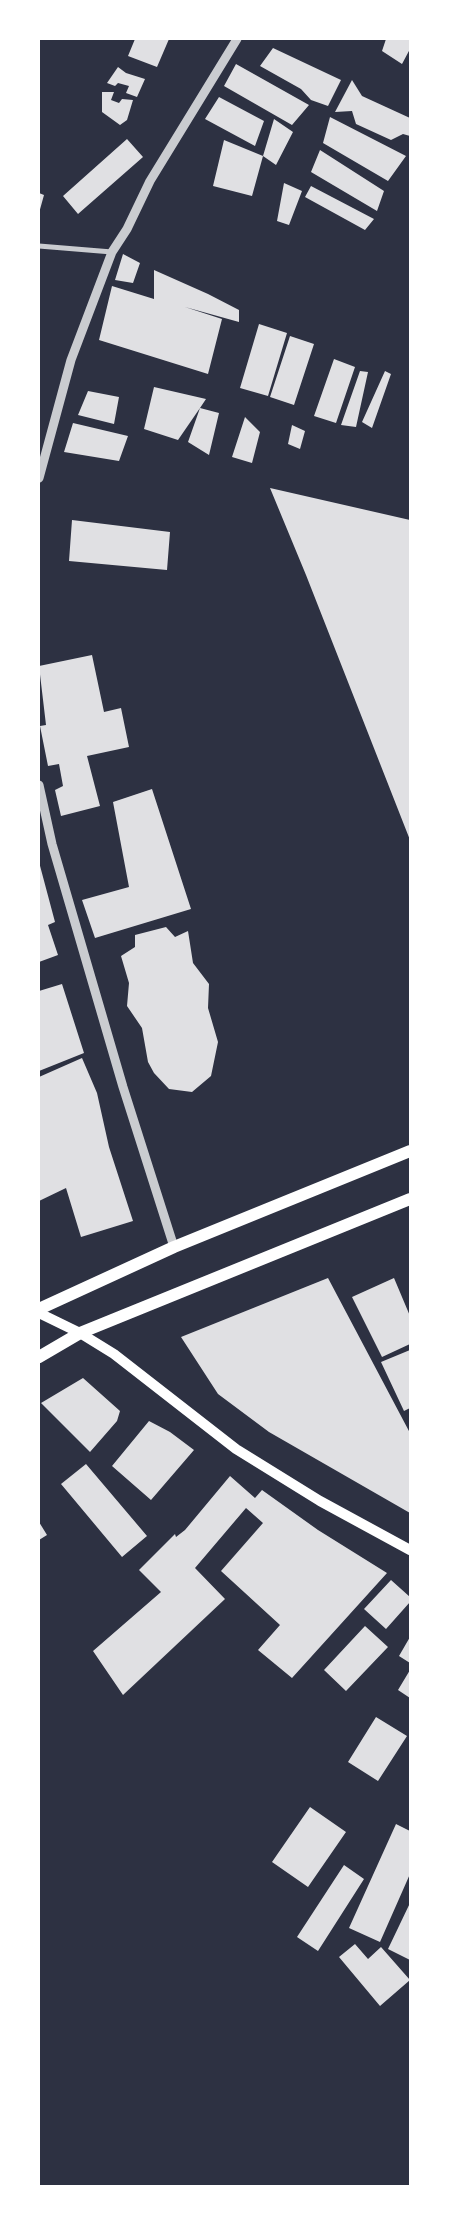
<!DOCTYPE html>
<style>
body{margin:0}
#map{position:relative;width:449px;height:2225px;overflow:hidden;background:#2d3142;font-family:Overpass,sans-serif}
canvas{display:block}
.frame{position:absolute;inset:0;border:40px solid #fff;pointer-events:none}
</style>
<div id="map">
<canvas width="449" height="2225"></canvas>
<div class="frame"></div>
</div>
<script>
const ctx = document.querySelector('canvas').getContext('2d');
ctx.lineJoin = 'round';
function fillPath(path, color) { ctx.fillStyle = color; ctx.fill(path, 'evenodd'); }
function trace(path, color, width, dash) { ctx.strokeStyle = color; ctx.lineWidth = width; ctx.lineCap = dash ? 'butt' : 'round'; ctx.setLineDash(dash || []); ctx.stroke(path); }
fillPath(new Path2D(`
 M 135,39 L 169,39 L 157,67 L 128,56 Z
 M 386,39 L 410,39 L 410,49 L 402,64 L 382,51 Z
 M 273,48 L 341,80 L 328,106 L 311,100 L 301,89 L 260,66 Z
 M 236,64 L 309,105 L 292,125 L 224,86 Z
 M 118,67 L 126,73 L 145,79 L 137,97 L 126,93 L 129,86 L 118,83 L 115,86 L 107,83 Z
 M 352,80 L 362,96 L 410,118 L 410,136 L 403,134 L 391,140 L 356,124 L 352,111 L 335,112 Z
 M 102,92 L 114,92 L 111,100 L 119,103 L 122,99 L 133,100 L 127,120 L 120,125 L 102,112 Z
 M 219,97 L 264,121 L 255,146 L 205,119 Z
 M 330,117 L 406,156 L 388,181 L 323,143 Z
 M 274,119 L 293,132 L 276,165 L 263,156 Z
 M 127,139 L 143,157 L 78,214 L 63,196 Z
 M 224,140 L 263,156 L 252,196 L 213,186 Z
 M 320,150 L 384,191 L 377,211 L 311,172 Z
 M 284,183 L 302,191 L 289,225 L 277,221 Z
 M 311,186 L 374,219 L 365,230 L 305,197 Z
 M 39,193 L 44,195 L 39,213 Z
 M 123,254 L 140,263 L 133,283 L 115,280 Z
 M 154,270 L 208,294 L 239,310 L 239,322 L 185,307 L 222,319 L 208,374 L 99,340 L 112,286 L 154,299 Z
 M 259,324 L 287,333 L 268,396 L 240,388 Z
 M 290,336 L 314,344 L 294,405 L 270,397 Z
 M 334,359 L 355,367 L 336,423 L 314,416 Z
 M 360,371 L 368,372 L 356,427 L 341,425 Z
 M 385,371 L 391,374 L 372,428 L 362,422 Z
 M 154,387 L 206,399 L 200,408 L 219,413 L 209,455 L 188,442 L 200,408 L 178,440 L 144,429 Z
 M 88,391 L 119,397 L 114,424 L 78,415 Z
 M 245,417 L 260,432 L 252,463 L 232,457 Z
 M 73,423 L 128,436 L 119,461 L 64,452 Z
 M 292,425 L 305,431 L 300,449 L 288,444 Z
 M 270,488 L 410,520 L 410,840 L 306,575 Z
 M 72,520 L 170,532 L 167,570 L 69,561 Z
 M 92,655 L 104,712 L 121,708 L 129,747 L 87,756 L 100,806 L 61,816 L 55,790 L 63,786 L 59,764 L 48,766 L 40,726 L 46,725 L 39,666 Z
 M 152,789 L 191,909 L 95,938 L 82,900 L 129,887 L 113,802 Z
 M 39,862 L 55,922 L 48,925 L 58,955 L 39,962 Z
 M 166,927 L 175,937 L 188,931 L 193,963 L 209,984 L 208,1008 L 218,1042 L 211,1076 L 192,1092 L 169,1089 L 154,1073 L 148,1062 L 142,1028 L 127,1006 L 129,983 L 121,956 L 135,947 L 135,935 Z
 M 62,984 L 84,1053 L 39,1071 L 39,991 Z
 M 82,1058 L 97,1093 L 109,1147 L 133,1221 L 81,1237 L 66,1188 L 39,1201 L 39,1077 Z
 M 328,1278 L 410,1433 L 410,1513 L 269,1432 L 218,1394 L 181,1337 Z
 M 394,1278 L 410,1316 L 410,1344 L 382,1357 L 352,1297 Z
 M 410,1350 L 410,1408 L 404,1411 L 381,1362 Z
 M 83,1378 L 120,1411 L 117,1421 L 90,1452 L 41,1403 Z
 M 149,1421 L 170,1432 L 194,1450 L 151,1500 L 112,1466 Z
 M 86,1464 L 147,1536 L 122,1557 L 61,1484 Z
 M 230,1476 L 255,1498 L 262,1490 L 318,1530 L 387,1573 L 292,1678 L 258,1650 L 280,1625 L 221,1571 L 263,1523 L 246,1508 L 195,1568 L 225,1599 L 123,1695 L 93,1651 L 161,1592 L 139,1570 L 175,1534 L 176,1537 L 185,1530 Z
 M 39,1522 L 47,1535 L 39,1540 Z
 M 391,1580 L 410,1597 L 410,1602 L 386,1629 L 364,1609 Z
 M 365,1626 L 388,1647 L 346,1691 L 324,1670 Z
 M 410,1637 L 410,1663 L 399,1656 Z
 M 410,1670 L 410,1698 L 398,1690 Z
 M 376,1717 L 407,1736 L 378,1781 L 348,1762 Z
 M 310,1807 L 346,1832 L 308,1887 L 272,1862 Z
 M 396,1824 L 410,1831 L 410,1874 L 380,1942 L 349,1928 Z
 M 344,1865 L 364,1879 L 318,1951 L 297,1937 Z
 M 410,1903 L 410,1960 L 388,1949 Z
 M 355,1944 L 368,1959 L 381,1947 L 410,1980 L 380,2006 L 339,1957 Z`), '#e0e0e3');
trace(new Path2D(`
 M 39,246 L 112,252`), '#caccd0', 5);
trace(new Path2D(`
 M 39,478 L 71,360 L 112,252 L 127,229 L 150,181 L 237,39
 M 39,785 L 52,844 L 123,1087 L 174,1247`), '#caccd0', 9);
trace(new Path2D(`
 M 39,1313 L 80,1333 L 114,1354 L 236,1449 L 320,1501 L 410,1550`), '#fff', 10);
trace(new Path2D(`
 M 39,1309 L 174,1247 L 410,1151
 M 39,1357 L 80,1333 L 410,1199`), '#fff', 12);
</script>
